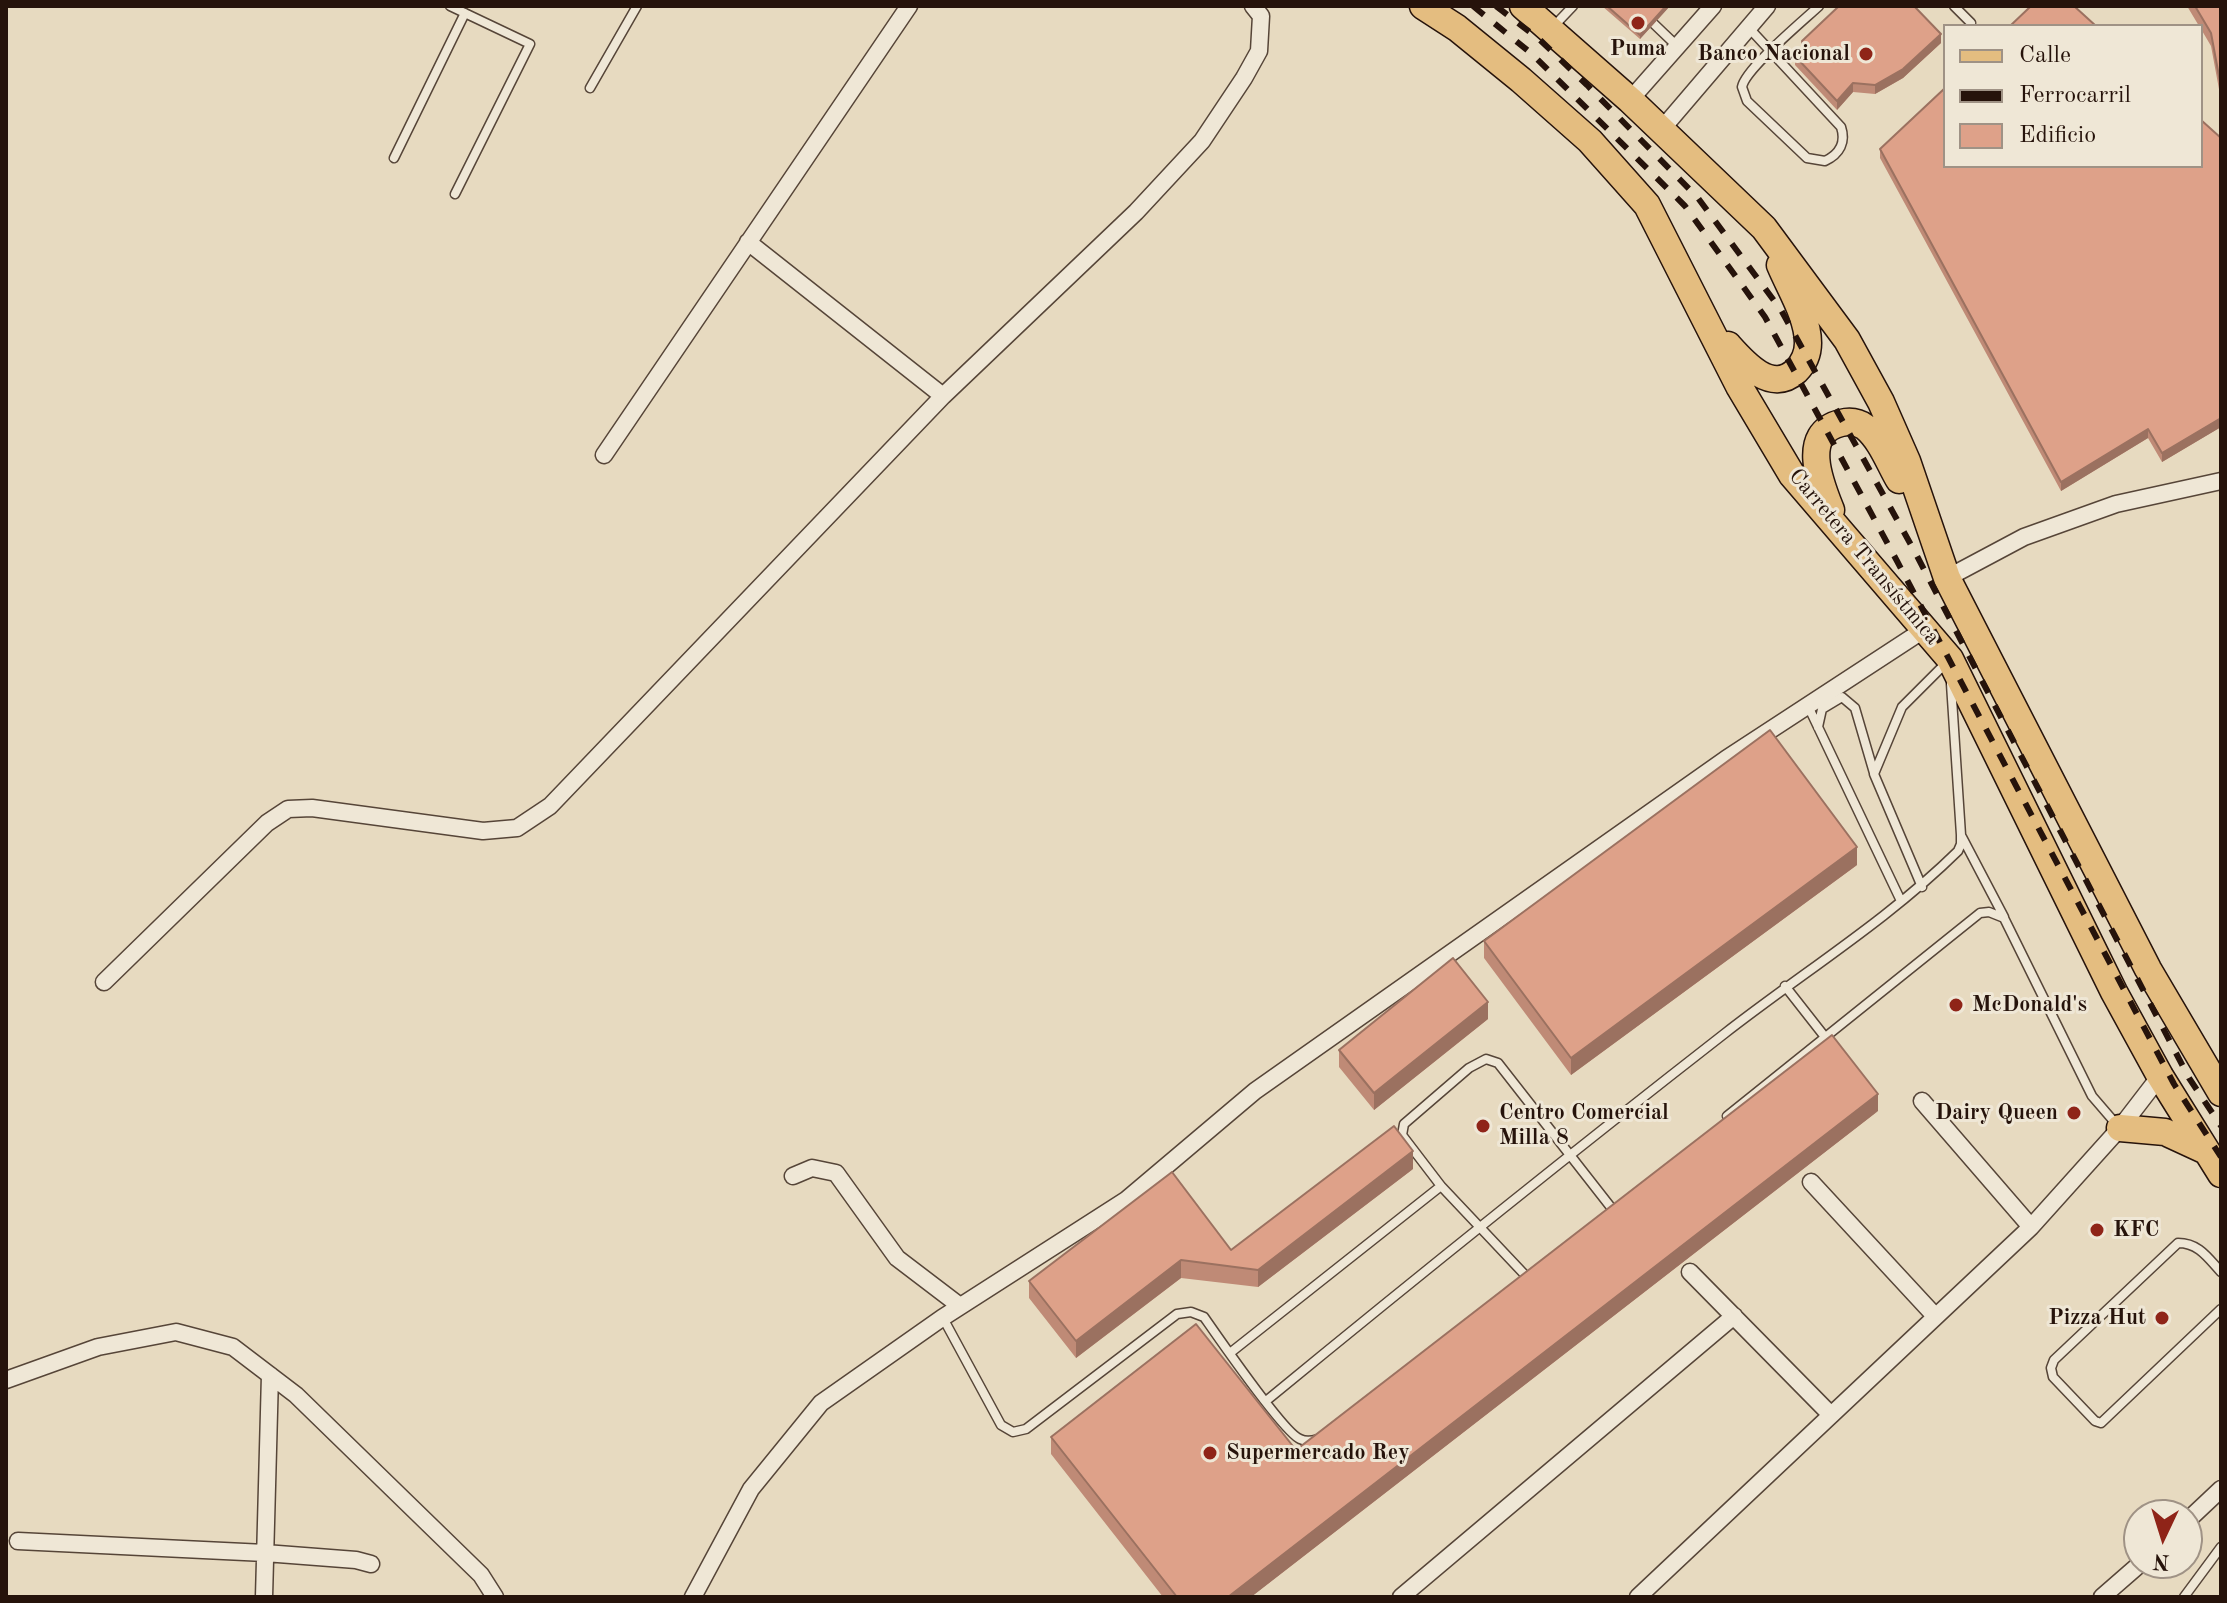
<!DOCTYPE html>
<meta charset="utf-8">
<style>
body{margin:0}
#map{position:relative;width:2227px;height:1603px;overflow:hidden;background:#e7dac0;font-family:"Old Standard TT",serif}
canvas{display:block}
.frame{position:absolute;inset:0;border:8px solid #26130b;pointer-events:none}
.legend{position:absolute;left:1943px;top:24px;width:260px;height:144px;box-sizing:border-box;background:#efe7d6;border:2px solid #9f9285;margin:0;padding:10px 14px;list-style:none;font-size:24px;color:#26130b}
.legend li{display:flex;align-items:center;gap:16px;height:40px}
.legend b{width:40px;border:2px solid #9f9285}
.north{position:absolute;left:2123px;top:1499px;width:80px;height:80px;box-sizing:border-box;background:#efe7d6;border:2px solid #9f9285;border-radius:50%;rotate:184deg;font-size:22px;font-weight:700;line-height:32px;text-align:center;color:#26130b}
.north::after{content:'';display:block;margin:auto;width:28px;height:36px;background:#8f2418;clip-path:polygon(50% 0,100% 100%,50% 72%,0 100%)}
</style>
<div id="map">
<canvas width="2227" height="1603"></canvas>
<div class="frame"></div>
<ul class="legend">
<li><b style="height:10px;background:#e4bd80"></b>Calle</li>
<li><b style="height:10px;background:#26130b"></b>Ferrocarril</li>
<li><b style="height:22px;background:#dea189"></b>Edificio</li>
</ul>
<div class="north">N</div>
</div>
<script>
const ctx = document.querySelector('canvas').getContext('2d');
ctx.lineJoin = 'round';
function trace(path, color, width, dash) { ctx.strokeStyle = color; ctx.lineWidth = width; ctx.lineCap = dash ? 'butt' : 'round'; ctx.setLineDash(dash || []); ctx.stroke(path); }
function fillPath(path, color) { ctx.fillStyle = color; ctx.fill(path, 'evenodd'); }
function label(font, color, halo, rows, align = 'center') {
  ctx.font = font + ' "Old Standard TT",serif'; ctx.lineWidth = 6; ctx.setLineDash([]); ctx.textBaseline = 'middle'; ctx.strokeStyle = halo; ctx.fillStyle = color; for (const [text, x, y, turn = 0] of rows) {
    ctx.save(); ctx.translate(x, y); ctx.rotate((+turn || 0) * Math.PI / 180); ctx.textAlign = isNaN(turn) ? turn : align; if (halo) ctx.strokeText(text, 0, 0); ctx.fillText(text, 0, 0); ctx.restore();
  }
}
const service = new Path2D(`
 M 450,6 L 530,44 L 455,194
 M 1954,6 L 1971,23
 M 1654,24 L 1677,46
 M 1554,26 L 1573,6
 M 1749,28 L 1841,127 C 1846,142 1840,154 1825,161 L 1807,158 L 1747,101 L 1742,87 C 1745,69 1803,21 1819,6
 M 590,88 L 637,6
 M 394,158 L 465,13
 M 1808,706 L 1901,901
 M 1818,727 L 1822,709 L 1842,697 L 1855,708 L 1874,773
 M 1962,837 L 2004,917
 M 1922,887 L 1874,774 L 1902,707 L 1946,663
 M 1785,986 L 1825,1037
 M 1727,1116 L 1980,913 L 1989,912 L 2004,918 L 2092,1096 L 2117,1125
 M 1441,1186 L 1525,1275
 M 2221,1272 C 2208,1258 2199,1243 2178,1243 L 2054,1360 L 2051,1368 L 2053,1377 L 2095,1421 L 2101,1423 L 2221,1309
 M 943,1318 L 1001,1425 L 1013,1432 L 1026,1429 L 1177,1314 L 1191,1312 L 1204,1317 C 1218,1337 1284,1433 1300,1439 C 1306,1442 1312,1441 1318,1439
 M 1230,1353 L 1441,1186 L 1402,1135 L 1404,1124 L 1469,1068 L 1486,1059 L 1498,1063 L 1613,1210
 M 1266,1401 C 1417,1277 1570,1154 1724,1034 C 1802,973 1888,920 1958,851 L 1961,844 L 1961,835 L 1951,684
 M 2184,1597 L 2221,1547`);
const minor = new Path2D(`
 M 1630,100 L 1713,6
 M 1662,129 L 1767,6
 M 748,242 L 943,396
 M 604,455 L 909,6
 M 1947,578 L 2024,537 L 2116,504 L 2221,481
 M 104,982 L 267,823 L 288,809 L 312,808 L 483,831 L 517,828 L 550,806 L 943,396 L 1136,212 L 1202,141 L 1244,78 L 1259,51 L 1261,16 L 1253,6
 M 1922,1101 L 2031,1227
 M 793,1176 L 812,1168 L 836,1173 L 897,1258 L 960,1306
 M 1811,1182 L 1935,1316
 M 1690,1272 L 1831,1415
 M 6,1380 L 98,1347 L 176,1332 L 233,1347 L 296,1395 L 481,1575 L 495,1597
 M 2187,1521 L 2221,1489
 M 18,1541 L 265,1553 L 356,1560 L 371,1564
 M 264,1597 L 270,1375
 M 693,1597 L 751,1489 L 821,1403 L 942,1318 L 1126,1200 L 1255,1091 L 1726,759 L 1925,629
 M 1401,1597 L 1734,1316
 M 1638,1597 L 2031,1227 L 2120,1128 L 2160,1076
 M 2102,1597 L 2141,1563`);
const primary = new Path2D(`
 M 1423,6 L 1457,28 L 1521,80 L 1590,141 L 1647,205 L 1739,386 L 1792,475 L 1950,659 L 2114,992 L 2160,1076 L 2221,1174
 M 1523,6 L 1630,100 L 1764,228 L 1847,340 L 1881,402 L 1907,461 L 1947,578 L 2148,969 L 2221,1093
 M 1728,345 C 1744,363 1771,394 1796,371 C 1804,363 1808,354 1808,343 C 1808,317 1790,289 1780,265
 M 1831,510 C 1821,485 1799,433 1841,423 C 1849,421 1858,422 1865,427 C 1881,440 1889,463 1899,480
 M 2120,1128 L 2165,1132 L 2204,1150`);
trace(service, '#564538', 11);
trace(minor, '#564538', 19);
trace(primary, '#26130b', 29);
trace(service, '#efe7d6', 8);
trace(minor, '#efe7d6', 16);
trace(primary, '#e4bd80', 26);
trace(new Path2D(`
 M 1473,6 L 1532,54 L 1685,206 L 1765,317 L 1897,561 L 2174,1084 L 2221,1157
 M 1496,6 L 1539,39 L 1587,85 L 1698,198 L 1781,310 L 1916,554 L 2189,1078 L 2221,1126`), '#26130b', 6, [14, 14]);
fillPath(new Path2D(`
 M 1602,6 L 1670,6 L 1640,39 Z
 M 2187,6 L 2221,6 L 2221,100 L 2211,46 L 2201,29 L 2201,26 L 2199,26 Z
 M 1802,41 L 1941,43 L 1903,78 L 1875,94 L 1853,92 L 1837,110 L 1795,65 L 1795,56 L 1802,50 Z
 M 2221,138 L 2221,427 L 2162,462 L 2148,438 L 2061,491 L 1880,158 L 1880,149 Z
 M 1857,865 L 1571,1075 L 1484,958 L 1484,941 Z
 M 1488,1019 L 1374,1110 L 1339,1067 L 1339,1050 Z
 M 1878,1111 L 1251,1597 L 1163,1597 L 1051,1454 L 1051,1437 L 1296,1450 Z
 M 1413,1169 L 1258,1287 L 1181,1278 L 1076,1358 L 1029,1298 L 1029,1281 L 1231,1250 Z`), '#bf8a76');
fillPath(new Path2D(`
 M 1666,6 L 1670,6 L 1640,39 L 1640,35 Z
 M 1941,34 L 1941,43 L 1903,78 L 1875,94 L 1875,85 Z
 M 1853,83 L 1853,92 L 1837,110 L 1837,101 Z
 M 2221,418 L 2221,427 L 2162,462 L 2162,453 Z
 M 2148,429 L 2148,438 L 2061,491 L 2061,482 Z
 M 1857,847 L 1857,865 L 1571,1075 L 1571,1058 Z
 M 1488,1002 L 1488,1019 L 1374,1110 L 1374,1093 Z
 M 1878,1094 L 1878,1111 L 1251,1597 L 1228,1597 Z
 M 1413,1151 L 1413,1169 L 1258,1287 L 1258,1270 Z
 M 1181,1260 L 1181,1278 L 1076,1358 L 1076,1341 Z`), '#9b7160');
const building = new Path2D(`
 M 1607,6 L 1666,6 L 1640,35 Z
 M 1839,6 L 1914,6 L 1941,34 L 1903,69 L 1875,85 L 1853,83 L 1837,101 L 1795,56 L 1803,49 L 1802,41 Z
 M 2031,6 L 2074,6 L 2096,26 L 2010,26 Z
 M 2195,6 L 2221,6 L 2221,87 L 2211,33 Z
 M 1945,88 L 1945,166 L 2201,166 L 2201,120 L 2221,138 L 2221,418 L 2162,453 L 2148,429 L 2061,482 L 1880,149 Z
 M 1770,730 L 1857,847 L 1571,1058 L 1484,941 Z
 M 1453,958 L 1488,1002 L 1374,1093 L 1339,1050 Z
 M 1832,1035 L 1878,1094 L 1228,1597 L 1177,1597 L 1051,1437 L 1196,1324 L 1296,1450 Z
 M 1394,1126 L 1413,1151 L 1258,1270 L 1181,1260 L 1076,1341 L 1029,1281 L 1172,1172 L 1231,1250 Z`);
fillPath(building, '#dea189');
trace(building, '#9b7160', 2);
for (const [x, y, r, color] of [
 [1638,23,8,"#8f2418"],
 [1866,54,8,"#8f2418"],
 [1956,1005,8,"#8f2418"],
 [2074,1113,8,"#8f2418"],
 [1483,1126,8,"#8f2418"],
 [2097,1230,8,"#8f2418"],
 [2162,1318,8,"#8f2418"],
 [1210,1453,8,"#8f2418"]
]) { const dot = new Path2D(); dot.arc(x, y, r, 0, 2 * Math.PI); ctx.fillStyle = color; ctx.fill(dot); trace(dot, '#efe7d6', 3); }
label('bold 22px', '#26130b', '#efe7d6', [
 ["Puma",1638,49,"center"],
 ["Banco Nacional",1850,54,"right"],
 ["McDonald's",1972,1005],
 ["Centro Comercial",1499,1113],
 ["Milla 8",1499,1138],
 ["Dairy Queen",2058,1113,"right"],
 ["KFC",2113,1230],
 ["Pizza Hut",2146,1318,"right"],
 ["Supermercado Rey",1226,1453]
], 'left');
label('22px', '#26130b', '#efe7d6', [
 ["Carretera Transístmica",1864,557,50]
]);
</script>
